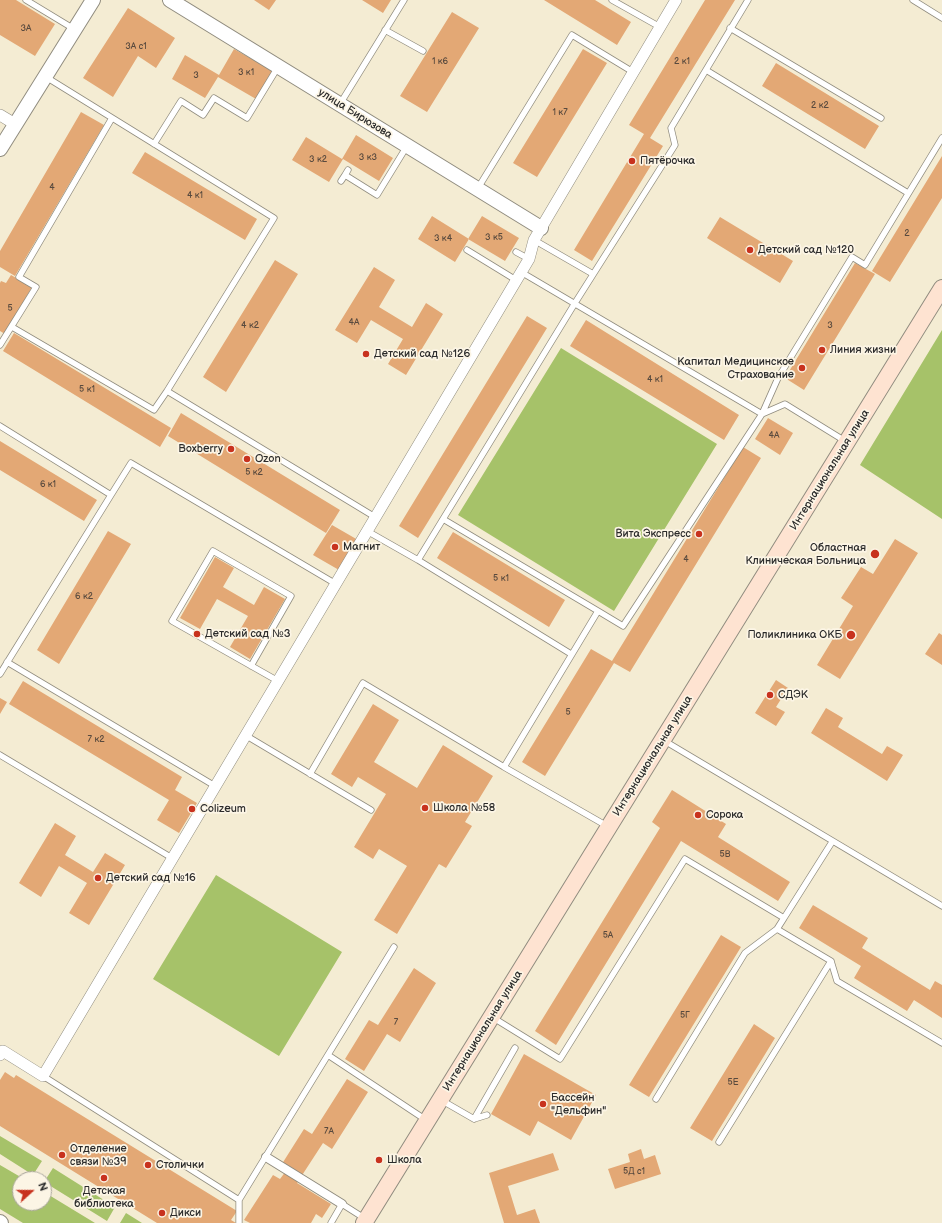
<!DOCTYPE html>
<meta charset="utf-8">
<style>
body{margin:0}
#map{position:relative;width:942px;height:1223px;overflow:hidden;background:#f4ecd3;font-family:"Balsamiq Sans",sans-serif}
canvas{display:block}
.north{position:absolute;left:12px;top:1171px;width:40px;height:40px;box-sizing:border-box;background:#fcf5e5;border:1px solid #a8a49b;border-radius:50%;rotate:69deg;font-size:11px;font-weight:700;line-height:16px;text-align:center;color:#2b2b2b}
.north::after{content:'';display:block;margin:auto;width:14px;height:18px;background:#c8321e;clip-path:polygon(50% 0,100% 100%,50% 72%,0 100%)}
</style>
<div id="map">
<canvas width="942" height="1223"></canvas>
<div class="north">N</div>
</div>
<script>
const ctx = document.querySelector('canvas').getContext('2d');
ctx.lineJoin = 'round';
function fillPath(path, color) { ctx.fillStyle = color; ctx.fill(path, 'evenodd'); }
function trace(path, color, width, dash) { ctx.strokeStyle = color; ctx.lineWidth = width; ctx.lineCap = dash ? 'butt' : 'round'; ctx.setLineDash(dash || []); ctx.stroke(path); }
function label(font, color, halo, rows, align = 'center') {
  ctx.font = font + ' "Balsamiq Sans",sans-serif'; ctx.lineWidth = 3.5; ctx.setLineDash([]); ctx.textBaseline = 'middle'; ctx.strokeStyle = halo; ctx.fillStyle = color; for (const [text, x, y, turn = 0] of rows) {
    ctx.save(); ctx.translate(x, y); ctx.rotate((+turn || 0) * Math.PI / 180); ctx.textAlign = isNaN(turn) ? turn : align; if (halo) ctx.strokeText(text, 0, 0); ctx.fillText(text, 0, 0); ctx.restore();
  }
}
fillPath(new Path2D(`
 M 942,330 L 942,519 L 860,465 Z
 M 561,348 L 717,444 L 614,611 L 458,515 Z
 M 216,875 L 342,952 L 279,1056 L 153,979 Z
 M 0,1136 L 42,1161 L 33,1175 L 0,1154 Z
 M 0,1165 L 24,1179 L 20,1179 L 20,1203 L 44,1203 L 44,1192 L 95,1223 L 23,1223 L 0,1209 Z
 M 53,1168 L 115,1207 L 107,1221 L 44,1182 Z
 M 126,1213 L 142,1223 L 120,1223 Z`), '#a6c269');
fillPath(new Path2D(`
 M 0,0 L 16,0 L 55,24 L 35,56 L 0,35 Z
 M 254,0 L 276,0 L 269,10 Z
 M 362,0 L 391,0 L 383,13 Z
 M 544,0 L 595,0 L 631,22 L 617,45 Z
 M 705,0 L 735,0 L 650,138 L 663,146 L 592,261 L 574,250 L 644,134 L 629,125 Z
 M 128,8 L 175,38 L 156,68 L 138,56 L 113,97 L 83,78 Z
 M 452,12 L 479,28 L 427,112 L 400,96 Z
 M 234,49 L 273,71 L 256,99 L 218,77 L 205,98 L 172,79 L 185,55 L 219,75 Z
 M 583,49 L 607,63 L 537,177 L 513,163 Z
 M 776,63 L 879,126 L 865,149 L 762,86 Z
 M 81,112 L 104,125 L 15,276 L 0,267 L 0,251 Z
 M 356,135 L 393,158 L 379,181 L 343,159 L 329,182 L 292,160 L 306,137 L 342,159 Z
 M 145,152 L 257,219 L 245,240 L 132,173 Z
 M 942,156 L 942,198 L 890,282 L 872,271 Z
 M 432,216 L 469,239 L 455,262 L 418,239 Z
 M 482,216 L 519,238 L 505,261 L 468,239 Z
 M 720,217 L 793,261 L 780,283 L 707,238 Z
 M 275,260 L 298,274 L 226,392 L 203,377 Z
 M 855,263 L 875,274 L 804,390 L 785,378 Z
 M 374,267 L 395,280 L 379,307 L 412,327 L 426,303 L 443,314 L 406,375 L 388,364 L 403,339 L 371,320 L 357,343 L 335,330 Z
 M 11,275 L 32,287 L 5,334 L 0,331 L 0,283 L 1,281 L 6,283 Z
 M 527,316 L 547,328 L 418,538 L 399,526 Z
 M 586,320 L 739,415 L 724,440 L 570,346 Z
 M 14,333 L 171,428 L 160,447 L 3,351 Z
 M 181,413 L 340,510 L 326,533 L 168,436 Z
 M 768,418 L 793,433 L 780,455 L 755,439 Z
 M 0,441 L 97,500 L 84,521 L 0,470 Z
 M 743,447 L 761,458 L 630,672 L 614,663 L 545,776 L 522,762 L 591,649 L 612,661 Z
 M 332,525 L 358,540 L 339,570 L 313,555 Z
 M 108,531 L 131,544 L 59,664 L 37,650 Z
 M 453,532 L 565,600 L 549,627 L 437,558 Z
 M 895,539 L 918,553 L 840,679 L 817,665 L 853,606 L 841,598 L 861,567 L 873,574 Z
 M 215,557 L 234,568 L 223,587 L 254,605 L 264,587 L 285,599 L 250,659 L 230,647 L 248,616 L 217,599 L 200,629 L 180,618 Z
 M 939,633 L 942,635 L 942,665 L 925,654 Z
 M 776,680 L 788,688 L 776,707 L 785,712 L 776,726 L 755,713 Z
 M 23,681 L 182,777 L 175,790 L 197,803 L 179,833 L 157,820 L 169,800 L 9,704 Z
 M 0,698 L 7,702 L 0,714 Z
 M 373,704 L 399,720 L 374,762 L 417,788 L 443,745 L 493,776 L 465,822 L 472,826 L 446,868 L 439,864 L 397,934 L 374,920 L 407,866 L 379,849 L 373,859 L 354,847 L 386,794 L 358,777 L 352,787 L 331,774 Z
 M 826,708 L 843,718 L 838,727 L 882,754 L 887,746 L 903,755 L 887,781 L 811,733 Z
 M 672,790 L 726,824 L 718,837 L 790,882 L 778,901 L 681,841 L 556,1045 L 535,1031 L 660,828 L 652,822 Z
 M 55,823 L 76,836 L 65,855 L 93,872 L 105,853 L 125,865 L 89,925 L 69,913 L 87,883 L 59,866 L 41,897 L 19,883 Z
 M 813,905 L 868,938 L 862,948 L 930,990 L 935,981 L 942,985 L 942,1018 L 914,1000 L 907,1011 L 854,978 L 861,966 L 799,928 Z
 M 721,935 L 741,947 L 649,1097 L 629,1085 Z
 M 414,968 L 436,983 L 400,1042 L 387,1034 L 364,1071 L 345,1059 L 369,1020 L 378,1025 Z
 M 754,1024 L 775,1038 L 712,1141 L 690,1128 Z
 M 524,1054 L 596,1095 L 571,1140 L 538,1121 L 530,1136 L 491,1114 Z
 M 5,1072 L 14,1078 L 16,1075 L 237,1211 L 231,1220 L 236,1223 L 157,1223 L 0,1126 L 0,1080 Z
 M 347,1079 L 368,1092 L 332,1149 L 323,1143 L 297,1183 L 331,1204 L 322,1218 L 316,1214 L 311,1223 L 250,1223 L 244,1220 L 273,1175 L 280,1179 L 286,1171 L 280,1167 L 304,1129 L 312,1134 Z
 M 641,1149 L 644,1159 L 655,1155 L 661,1174 L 615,1189 L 608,1169 L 630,1162 L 628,1154 Z
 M 553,1153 L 559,1170 L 508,1186 L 517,1215 L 535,1209 L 540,1223 L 504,1223 L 489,1173 Z`), '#e3a875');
const service = new Path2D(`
 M 26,0 L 74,29
 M 612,0 L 660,27
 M 913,0 L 942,18
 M 730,28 L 881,118
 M 385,30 L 423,51
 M 706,70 L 908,193
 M 46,77 L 274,218 L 167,391
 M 340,104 L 404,0
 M 154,144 L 181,101 L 203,115 L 214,98 L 247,118 L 278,67
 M 348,170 L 345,175 L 377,195 L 407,146
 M 341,181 L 345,175
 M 478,188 L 572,35 L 633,72
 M 534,240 L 593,274
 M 467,250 L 516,280
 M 516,252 L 529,259
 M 521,272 L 762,414 L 785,404 L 845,441
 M 12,327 L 154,410 L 167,391 L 375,517
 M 0,345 L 36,287 L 19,277 L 112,118
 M 0,426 L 111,495 L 0,674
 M 111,495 L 131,463 L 336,584
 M 443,519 L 598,611
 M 367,531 L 418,560 L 575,303 L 675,145 L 671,128 L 748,0
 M 418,560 L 571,654
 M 7,662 L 215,786
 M 251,666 L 291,596 L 213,551 L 172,621 L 278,681
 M 245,735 L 371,810
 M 663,740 L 942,906
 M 0,755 L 172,858
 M 310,774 L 363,683 L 504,767
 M 607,826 L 504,767 L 598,611 L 623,626 L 762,414 L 778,378 L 852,257 L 865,265 L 942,138
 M 784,918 L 777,929 L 831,961 L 837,981 L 942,1043
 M 492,1017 L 560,1059 L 685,859 L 784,918 L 832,842
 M 328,1055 L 426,1120
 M 43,1076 L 239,1200
 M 656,1099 L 745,953 L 777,929
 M 441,1100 L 474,1119 L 487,1115
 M 474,1119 L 515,1048
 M 719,1142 L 831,961
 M 239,1223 L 239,1200 L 394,947
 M 331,1223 L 342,1204 L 364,1218`);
const pedestrian = new Path2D(`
 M 266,1157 L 342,1204`);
const minor = new Path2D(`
 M 0,115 L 15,124
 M 0,1055 L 3,1051 L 43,1076 L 529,259 L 534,240 L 676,0`);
const tertiary = new Path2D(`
 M 170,0 L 541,228
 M 0,149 L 93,0
 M 0,1222 L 1,1223`);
const secondary = new Path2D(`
 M 364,1223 L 942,288`);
trace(service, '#908c7f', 7);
trace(pedestrian, '#908c7f', 10);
trace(minor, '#908c7f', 12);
trace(tertiary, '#908c7f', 16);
trace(secondary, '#908c7f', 18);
trace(service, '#fff', 5.5);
trace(pedestrian, '#fff', 8);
trace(minor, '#fff', 11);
trace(tertiary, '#fff', 14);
trace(secondary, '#fee3d1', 16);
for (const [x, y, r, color] of [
 [632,161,4,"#c8321e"],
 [750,250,4,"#c8321e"],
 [822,350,4,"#c8321e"],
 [366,354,4,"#c8321e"],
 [802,368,4,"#c8321e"],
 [231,449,4,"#c8321e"],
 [247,459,4,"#c8321e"],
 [699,534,4,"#c8321e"],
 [335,547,4,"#c8321e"],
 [875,554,5,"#c8321e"],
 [197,634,4,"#c8321e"],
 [851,635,5,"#c8321e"],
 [770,695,4,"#c8321e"],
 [425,808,4,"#c8321e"],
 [192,809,4,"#c8321e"],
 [698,815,4,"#c8321e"],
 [98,878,4,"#c8321e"],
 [543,1104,4,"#c8321e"],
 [62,1155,4,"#c8321e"],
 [379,1160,4,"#c8321e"],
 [148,1165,4,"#c8321e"],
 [104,1178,4,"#c8321e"],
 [162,1213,4,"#c8321e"]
]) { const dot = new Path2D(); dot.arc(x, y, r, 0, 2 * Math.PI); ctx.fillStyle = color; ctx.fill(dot); trace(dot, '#fcf5e5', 1.5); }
label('9px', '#594a3e', null, [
 ["3А",26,29],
 ["3А с1",136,47],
 ["1 к6",440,62],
 ["2 к1",682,62],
 ["3 к1",246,73],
 ["3",196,76],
 ["2 к2",820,106],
 ["1 к7",560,113],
 ["3 к3",368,158],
 ["3 к2",318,160],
 ["4",52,188],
 ["4 к1",195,196],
 ["2",907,234],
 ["3 к5",494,238],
 ["3 к4",443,239],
 ["5",10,309],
 ["4А",354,323],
 ["4 к2",250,326],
 ["3",830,326],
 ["4 к1",655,380],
 ["5 к1",87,390],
 ["4А",774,436],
 ["5 к2",254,473],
 ["6 к1",48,485],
 ["4",686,560],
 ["5 к1",501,579],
 ["6 к2",84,597],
 ["5",568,713],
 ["7 к2",96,740],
 ["5В",725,855],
 ["5А",608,936],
 ["5Г",685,1016],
 ["7",396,1023],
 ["5Е",733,1083],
 ["7А",329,1132],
 ["5Д с1",634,1172]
]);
label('11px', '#2b2b2b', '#fcf5e5', [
 ["улица Бирюзова",355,114,32],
 ["Интернациональная улица",830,470,-58],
 ["Интернациональная улица",653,756,-58],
 ["Интернациональная улица",483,1031,-58]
]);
label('11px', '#2b2b2b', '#fcf5e5', [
 ["Пятёрочка",640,161],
 ["Детский сад №120",758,250],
 ["Линия жизни",830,350],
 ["Детский сад №126",374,354],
 ["Капитал Медицинское",794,362,"right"],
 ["Страхование",794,375,"right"],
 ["Boxberry",223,449,"right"],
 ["Ozon",255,459],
 ["Вита Экспресс",691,534,"right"],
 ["Магнит",343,547],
 ["Областная",866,548,"right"],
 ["Клиническая Больница",866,561,"right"],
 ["Детский сад №3",205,634],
 ["Поликлиника ОКБ",842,635,"right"],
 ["СДЭК",778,695],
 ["Школа №58",433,808],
 ["Colizeum",200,809],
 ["Сорока",706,815],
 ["Детский сад №16",106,878],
 ["Бассейн",551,1098],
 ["\"Дельфин\"",551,1111],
 ["Отделение",70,1149],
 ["связи №39",70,1162],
 ["Школа",387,1160],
 ["Столички",156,1165],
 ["Детская",104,1191,"center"],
 ["библиотека",104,1204,"center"],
 ["Дикси",170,1213]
], 'left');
</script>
